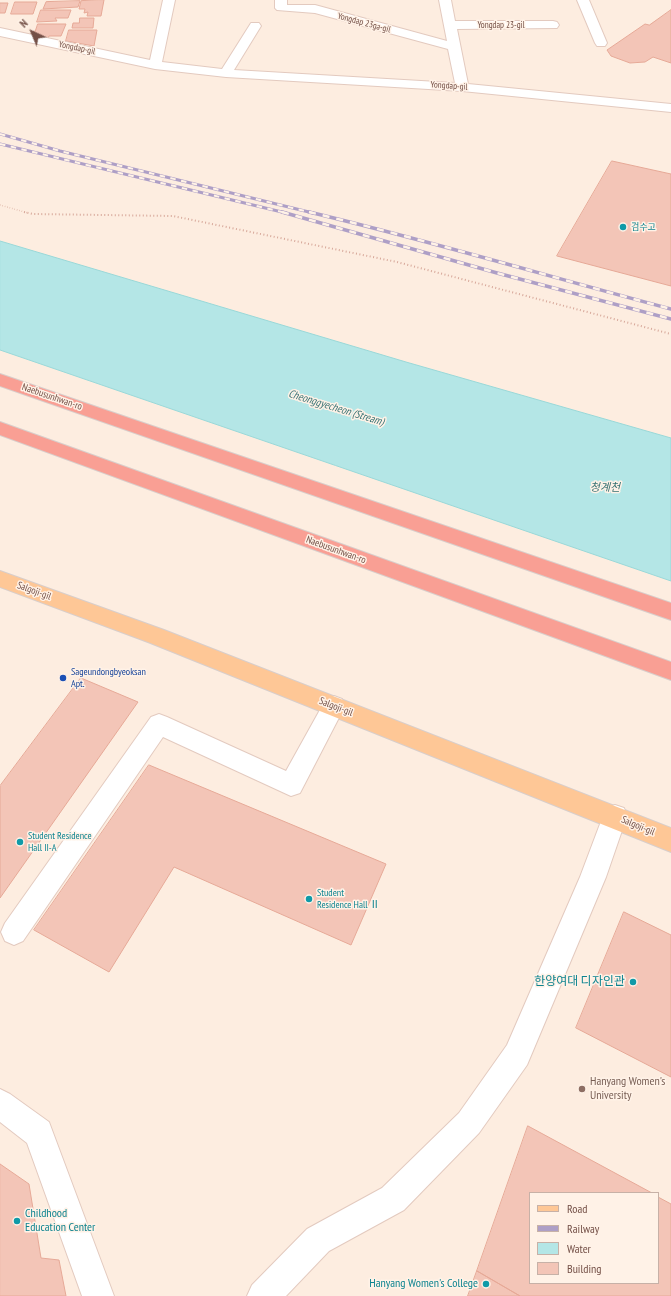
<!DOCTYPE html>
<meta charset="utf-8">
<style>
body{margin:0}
#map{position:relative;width:671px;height:1296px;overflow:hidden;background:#fdede0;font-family:"PT Sans Narrow",sans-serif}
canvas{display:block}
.legend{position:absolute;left:529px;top:1192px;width:130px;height:92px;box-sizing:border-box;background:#fff2e7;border:1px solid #c7b1a7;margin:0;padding:5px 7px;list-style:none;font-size:12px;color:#745047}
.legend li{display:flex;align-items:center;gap:8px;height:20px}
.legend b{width:20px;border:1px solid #c7b1a7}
.north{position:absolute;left:12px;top:12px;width:40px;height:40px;-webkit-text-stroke:3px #fff2e7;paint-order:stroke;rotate:316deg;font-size:11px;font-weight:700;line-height:16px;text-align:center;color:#745047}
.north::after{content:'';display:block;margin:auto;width:14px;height:18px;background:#745047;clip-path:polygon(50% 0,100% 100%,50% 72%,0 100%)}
</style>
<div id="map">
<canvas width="671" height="1296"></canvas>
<ul class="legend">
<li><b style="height:5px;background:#fec796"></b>Road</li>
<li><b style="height:5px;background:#ae9fc6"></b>Railway</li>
<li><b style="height:11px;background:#b4e6e6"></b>Water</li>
<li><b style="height:11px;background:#f3c5b7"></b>Building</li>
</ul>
<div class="north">N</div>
</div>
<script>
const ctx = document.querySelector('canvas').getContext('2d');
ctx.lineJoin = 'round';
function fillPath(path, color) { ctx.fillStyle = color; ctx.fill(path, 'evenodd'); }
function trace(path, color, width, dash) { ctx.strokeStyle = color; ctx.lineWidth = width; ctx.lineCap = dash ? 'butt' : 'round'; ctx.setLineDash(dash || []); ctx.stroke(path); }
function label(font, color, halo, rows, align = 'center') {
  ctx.font = font + ' "PT Sans Narrow","Noto Sans KR",sans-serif'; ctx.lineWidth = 3; ctx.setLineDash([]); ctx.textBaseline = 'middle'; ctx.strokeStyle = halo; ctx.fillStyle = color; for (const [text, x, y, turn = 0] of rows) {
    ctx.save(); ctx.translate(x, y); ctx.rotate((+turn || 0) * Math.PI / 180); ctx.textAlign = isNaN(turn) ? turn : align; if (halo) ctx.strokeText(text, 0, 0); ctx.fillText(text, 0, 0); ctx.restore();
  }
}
const water = new Path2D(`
 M 0,241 L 406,362 L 671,438 L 671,581 L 0,350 Z`);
fillPath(water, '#b4e6e6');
trace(water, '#9ad8d8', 1);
const building = new Path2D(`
 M 104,0 L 101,16 L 87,16 L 88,12 L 84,13 L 85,9 L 79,9 L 81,1 Z
 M 80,1 L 78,7 L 43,9 L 46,2 Z
 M 15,2 L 37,2 L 33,14 L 11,14 Z
 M 0,3 L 8,3 L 5,13 L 0,13 Z
 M 41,10 L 71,10 L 68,18 L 55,18 L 57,21 L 37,22 Z
 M 671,10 L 671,63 L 653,57 L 645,62 L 630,63 L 611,56 L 607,50 L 645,24 L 649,25 Z
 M 80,18 L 94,18 L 93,28 L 72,28 L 73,23 L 79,23 Z
 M 38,24 L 66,24 L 61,36 L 49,36 L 48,38 L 30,35 L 32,32 L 35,31 Z
 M 69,30 L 97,30 L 94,46 L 66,41 Z
 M 612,161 L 671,174 L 671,286 L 557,256 Z
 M 81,678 L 138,702 L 0,898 L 0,786 Z
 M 149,765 L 386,864 L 351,945 L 174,867 L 109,972 L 34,930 Z
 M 624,912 L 671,935 L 671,1077 L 576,1028 Z
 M 528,1126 L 652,1193 L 530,1193 L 530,1283 L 658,1283 L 658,1197 L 671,1204 L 671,1296 L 520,1296 L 477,1271 Z
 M 0,1164 L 29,1184 L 41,1258 L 59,1260 L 66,1296 L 0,1296 Z
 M 477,1271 L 520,1296 L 468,1296 Z`);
fillPath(building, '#f3c5b7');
trace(building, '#e6a997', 1);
const minor = new Path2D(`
 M 163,0 L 175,0 L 162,62 L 222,69 L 251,23 L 259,23 L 261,26 L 234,70 L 455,83 L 448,49 L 315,13 L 277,10 L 275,8 L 275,0 L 287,0 L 287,5 L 315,5 L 447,41 L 439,0 L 451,0 L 455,21 L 553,21 L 557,22 L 559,25 L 557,28 L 457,29 L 468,84 L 671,104 L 671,112 L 462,91 L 226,77 L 155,69 L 0,36 L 0,28 L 150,60 Z
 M 577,0 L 589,0 L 607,43 L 605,46 L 597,46 L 595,43 Z
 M 334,696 L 342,699 L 345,706 L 300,793 L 291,796 L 163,737 L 23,941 L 14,945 L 5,941 L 1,932 L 5,923 L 151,717 L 159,714 L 167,717 L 286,771 L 326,699 Z
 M 615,805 L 624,808 L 627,816 L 606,877 L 527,1065 L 479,1133 L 404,1210 L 329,1251 L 286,1296 L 247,1296 L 252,1285 L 307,1229 L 382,1188 L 459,1113 L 507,1045 L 580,877 L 603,816 L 606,808 Z
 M 0,1089 L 10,1094 L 49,1122 L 114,1296 L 82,1296 L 27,1143 L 0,1122 Z`);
const major = new Path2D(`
 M 0,571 L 164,630 L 671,828 L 671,852 L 148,642 L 0,587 Z`);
const highway = new Path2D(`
 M 0,374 L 671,603 L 671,620 L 0,386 Z
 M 0,422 L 671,662 L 671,680 L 0,435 Z`);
trace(minor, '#e3cabf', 2);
trace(major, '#d8cecb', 2);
trace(highway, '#d8cecb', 2);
trace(new Path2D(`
 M 0,205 L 28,213`), '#d7a89a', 1.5, [0.5, 2]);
trace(new Path2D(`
 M 24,212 L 33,214 L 173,216 L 397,262 L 671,334`), '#d7a89a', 2, [1, 2.5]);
fillPath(minor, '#fff');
fillPath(major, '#fec796');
fillPath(highway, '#f99f94');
const railFar1 = new Path2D(`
 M 0,134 L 60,151 L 313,213
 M 0,144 L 286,213`);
const rail = new Path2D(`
 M 282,212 L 497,273 L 671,319
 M 309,212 C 431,241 550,277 671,309`);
trace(railFar1, '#ae9fc6', 3);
trace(rail, '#ae9fc6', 3.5);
trace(railFar1, '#fff2e7', 2, [5.5]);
trace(rail, '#fff2e7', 2.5, [7]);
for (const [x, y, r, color] of [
 [623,227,4,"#0f9aa8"],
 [63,678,4,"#1a4fb4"],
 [20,842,4,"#0f9aa8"],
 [309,899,4,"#0f9aa8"],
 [633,982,4,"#0f9aa8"],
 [582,1089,4,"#8d6e63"],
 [17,1221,4,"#0f9aa8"],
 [486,1284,4,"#0f9aa8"]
]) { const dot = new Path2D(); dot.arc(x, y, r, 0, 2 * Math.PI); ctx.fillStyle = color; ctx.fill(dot); trace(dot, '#fff2e7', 1.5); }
label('9px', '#745047', '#fff2e7', [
 ["Yongdap 23ga-gil",364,23,15],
 ["Yongdap 23-gil",501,25],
 ["Yongdap-gil",77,48,12],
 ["Yongdap-gil",449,86,4]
]);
label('9px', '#0d838f', '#fff2e7', [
 ["검수고",631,227]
], 'left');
label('10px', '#745047', '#fff2e7', [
 ["Naebusunhwan-ro",52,397,19],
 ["Naebusunhwan-ro",336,550,20],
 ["Salgoji-gil",34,591,20],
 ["Salgoji-gil",336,707,21],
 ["Salgoji-gil",638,826,23]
]);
label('10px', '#164399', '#fff2e7', [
 ["Sageundongbyeoksan",71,672],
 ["Apt.",71,684]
], 'left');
label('10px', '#0d838f', '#fff2e7', [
 ["Student Residence",28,836],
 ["Hall II-A",28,848],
 ["Student",317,893],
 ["Residence Hall Ⅱ",317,905]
], 'left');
label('italic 11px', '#387374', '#fff2e7', [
 ["Cheonggyecheon (Stream)",336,408,17],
 ["청계천",605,488]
]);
label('12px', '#0d838f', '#fff2e7', [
 ["한양여대 디자인관",625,982],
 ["Childhood",25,1214,"left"],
 ["Education Center",25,1228,"left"],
 ["Hanyang Women's College",478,1284]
], 'right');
label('12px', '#785e54', '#fff2e7', [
 ["Hanyang Women's",590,1082],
 ["University",590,1096]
], 'left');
</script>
